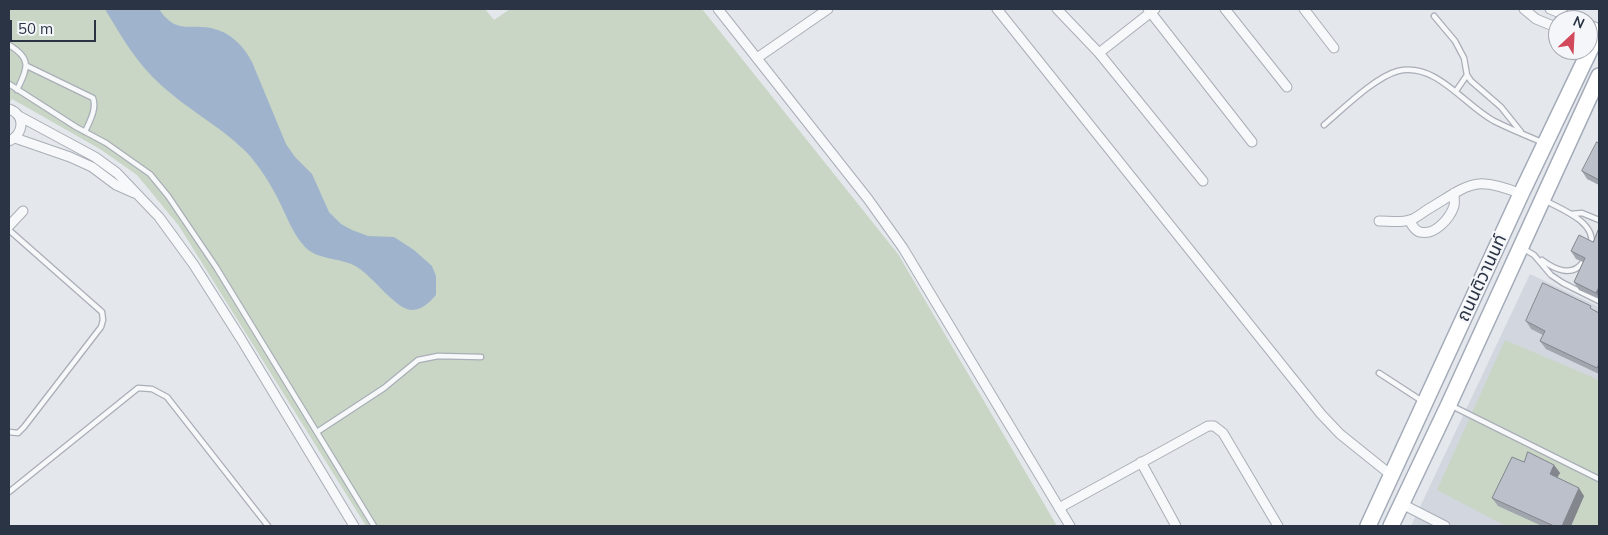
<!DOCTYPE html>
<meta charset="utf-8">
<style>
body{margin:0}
#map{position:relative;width:1608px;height:535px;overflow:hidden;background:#e4e7ec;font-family:Mulish,sans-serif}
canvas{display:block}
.frame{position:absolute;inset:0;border:10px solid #2b3445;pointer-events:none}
.north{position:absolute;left:1548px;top:10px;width:50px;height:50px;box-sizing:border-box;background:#f4f6f9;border:1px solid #a4a8b1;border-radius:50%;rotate:25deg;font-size:14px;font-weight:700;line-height:20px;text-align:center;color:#2b3445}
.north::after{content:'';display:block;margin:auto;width:18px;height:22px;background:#d1495b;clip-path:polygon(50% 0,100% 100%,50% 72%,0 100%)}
.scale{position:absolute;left:10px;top:20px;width:86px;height:22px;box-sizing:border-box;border:2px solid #2b3445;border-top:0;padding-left:6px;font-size:15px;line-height:18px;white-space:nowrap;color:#2b3445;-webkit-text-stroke:4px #f4f6f9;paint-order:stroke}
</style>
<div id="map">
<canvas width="1608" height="535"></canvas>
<div class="frame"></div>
<div class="north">N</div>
<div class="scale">50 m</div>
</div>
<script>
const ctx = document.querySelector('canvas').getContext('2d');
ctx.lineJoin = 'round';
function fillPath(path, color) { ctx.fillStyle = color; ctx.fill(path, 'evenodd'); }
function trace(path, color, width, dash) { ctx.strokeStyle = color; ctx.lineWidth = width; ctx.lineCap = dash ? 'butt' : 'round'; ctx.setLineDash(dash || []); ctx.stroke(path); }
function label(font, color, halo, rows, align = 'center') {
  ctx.font = font + ' Mulish,"Noto Sans Thai",sans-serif'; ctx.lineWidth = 4; ctx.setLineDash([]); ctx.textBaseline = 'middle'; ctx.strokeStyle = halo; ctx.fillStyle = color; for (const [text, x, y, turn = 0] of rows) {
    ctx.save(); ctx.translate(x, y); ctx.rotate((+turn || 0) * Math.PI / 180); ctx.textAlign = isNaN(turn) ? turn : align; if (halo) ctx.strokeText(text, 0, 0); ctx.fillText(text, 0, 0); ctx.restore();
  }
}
fillPath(new Path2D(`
 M 1530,274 L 1599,307 L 1599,526 L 1411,526 Z`), '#d2d6de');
fillPath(new Path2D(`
 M 9,9 L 485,9 L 494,20 L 510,9 L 702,9 L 898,254 L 1057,526 L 366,526 L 179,226 L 137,175 L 100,149 L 12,99 L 9,103 Z
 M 1505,340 L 1599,380 L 1599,526 L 1506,526 L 1437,490 Z`), '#c9d6c5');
fillPath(new Path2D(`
 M 105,9 L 159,9 C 176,34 187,24 211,28 C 230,32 243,45 252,62 L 286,144 L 295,157 L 312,174 L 329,212 L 341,224 L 352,230 L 368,236 L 394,237 L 414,250 L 432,266 L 436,276 L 436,295 C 429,303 419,313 407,309 C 391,303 373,277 357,267 C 341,257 319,261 305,247 C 292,233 286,214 277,197 C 270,183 260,168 250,156 C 224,128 189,111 161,85 C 137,64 121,36 105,9 Z`), '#9fb4cc');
const lane = new Path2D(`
 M 1434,16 L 1455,41 L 1464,58 L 1467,75 L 1471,81 L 1501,107 L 1521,132
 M 9,45 C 33,59 27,69 17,90
 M 27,66 L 93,98 C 97,110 89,122 85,132
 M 9,84 L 76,127 L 106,143 L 150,174 L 168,196 L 216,267 L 374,526
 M 1456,91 L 1467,75
 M 1324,125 C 1343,109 1375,77 1398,71 C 1436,62 1464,105 1494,121 C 1510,129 1527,136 1544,143
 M 1544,200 C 1561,209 1597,222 1591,246
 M 1571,214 L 1582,213 L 1599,220
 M 9,230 L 102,312 L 103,320 L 101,327 L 24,427 L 18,433 L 9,432
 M 1524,249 L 1534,255 L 1551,275 L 1563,283 L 1599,301
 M 1542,260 C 1554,269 1572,278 1583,262
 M 1379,373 L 1422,401
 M 1450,405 L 1599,479
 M 317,432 L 384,388 L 418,360 L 438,356 L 481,357
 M 9,492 L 138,388 L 152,389 L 167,397 L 268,526`);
const street = new Path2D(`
 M 718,9 L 868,199 L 903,248 L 1070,526
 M 997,9 L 1321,414 L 1340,434 L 1391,475
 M 1057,9 L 1099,53 L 1203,181
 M 1148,9 L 1252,142
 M 1225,9 L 1287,87
 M 1304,9 L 1334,48
 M 1524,9 L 1536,19 L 1558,28
 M 1550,9 L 1578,20
 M 1588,24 L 1599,29
 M 1099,53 L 1155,9
 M 757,58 L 828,9
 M 9,109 C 26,115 24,134 9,141
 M 19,116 L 95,157 L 117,173 L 159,217 L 194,265 L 241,339 L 354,526
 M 15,138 L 70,157 L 92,167 L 116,185 L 134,193
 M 1409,220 C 1412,225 1415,231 1420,232 C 1435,236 1450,218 1454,206 C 1455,202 1454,198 1454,193
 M 1379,221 C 1389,221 1401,223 1410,220 C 1417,218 1423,212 1430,208 C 1470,184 1475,175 1521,194
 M 9,226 L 23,211
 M 1141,462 L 1176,526
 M 1402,504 L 1445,526
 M 1059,508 L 1208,426 L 1214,426 L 1223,433 L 1278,526`);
const primary = new Path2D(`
 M 1368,526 L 1521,194 L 1599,31
 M 1391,526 L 1449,404 L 1599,76`);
trace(lane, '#a9aeb7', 7);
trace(street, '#a9aeb7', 11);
trace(primary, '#a3abb8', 18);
trace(lane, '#f7f8fa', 4.5);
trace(street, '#f7f8fa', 9);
trace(primary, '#fff', 15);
fillPath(new Path2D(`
 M 1599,144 L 1599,185 L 1587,179 L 1582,171 Z
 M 1599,228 L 1599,299 L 1579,290 L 1574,282 L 1583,262 L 1576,259 L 1571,251 L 1593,242 Z
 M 1594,310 L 1599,313 L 1599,374 L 1546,349 L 1540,341 L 1543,335 L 1531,329 L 1526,321 Z
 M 1554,465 L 1560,473 L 1557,477 L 1584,496 L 1571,526 L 1542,526 L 1498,506 L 1492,498 Z`), '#a1a5ae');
fillPath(new Path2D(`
 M 1599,287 L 1599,297 L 1596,293 Z
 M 1554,465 L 1560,473 L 1555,481 L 1550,474 Z
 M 1579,488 L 1584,496 L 1571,526 L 1562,526 Z`), '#83868d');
const building = new Path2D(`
 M 1597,142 L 1599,144 L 1599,180 L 1582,171 Z
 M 1599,228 L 1599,287 L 1596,293 L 1574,282 L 1585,258 L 1571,251 L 1579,235 L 1593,242 Z
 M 1543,283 L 1591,306 L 1590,308 L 1599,313 L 1599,364 L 1597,368 L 1540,341 L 1545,331 L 1526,321 Z
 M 1528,452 L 1554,465 L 1550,474 L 1579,488 L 1562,526 L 1554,526 L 1492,498 L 1512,457 L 1524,462 Z`);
fillPath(building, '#bbc0ca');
trace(building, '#83868d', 1);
label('18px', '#2b3445', '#f4f6f9', [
 ["ถนนติวานนท์",1482,278,-65]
]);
</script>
